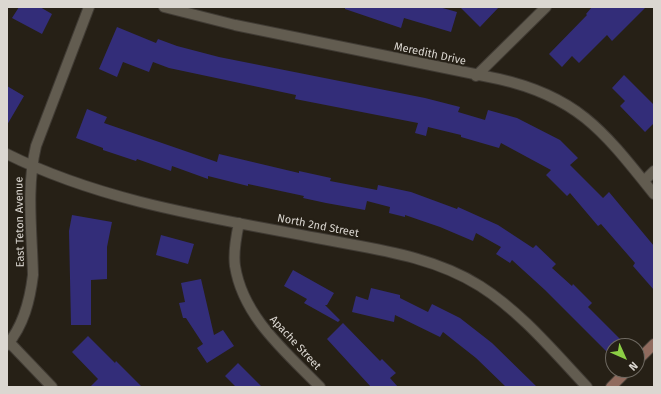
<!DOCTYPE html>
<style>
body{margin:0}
#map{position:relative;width:661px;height:394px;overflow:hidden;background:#262016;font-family:"Fira Sans",sans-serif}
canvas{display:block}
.frame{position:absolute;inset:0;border:8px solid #dbd7d1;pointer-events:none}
.north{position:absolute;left:605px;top:338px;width:40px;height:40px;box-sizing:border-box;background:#262016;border:1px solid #6e6961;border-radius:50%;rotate:135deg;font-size:11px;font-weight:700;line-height:16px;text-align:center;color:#dbd7d1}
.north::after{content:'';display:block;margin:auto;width:14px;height:18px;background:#8cce45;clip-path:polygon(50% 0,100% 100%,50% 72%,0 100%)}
</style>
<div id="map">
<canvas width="661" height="394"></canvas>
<div class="frame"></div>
<div class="north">N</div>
</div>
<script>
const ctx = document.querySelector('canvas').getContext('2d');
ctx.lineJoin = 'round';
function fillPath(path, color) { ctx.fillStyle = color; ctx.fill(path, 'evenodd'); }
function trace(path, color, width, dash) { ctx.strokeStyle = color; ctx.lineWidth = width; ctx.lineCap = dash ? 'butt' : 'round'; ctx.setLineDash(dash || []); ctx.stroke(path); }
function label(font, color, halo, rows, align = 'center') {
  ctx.font = font + ' "Fira Sans",sans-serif'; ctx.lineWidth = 4; ctx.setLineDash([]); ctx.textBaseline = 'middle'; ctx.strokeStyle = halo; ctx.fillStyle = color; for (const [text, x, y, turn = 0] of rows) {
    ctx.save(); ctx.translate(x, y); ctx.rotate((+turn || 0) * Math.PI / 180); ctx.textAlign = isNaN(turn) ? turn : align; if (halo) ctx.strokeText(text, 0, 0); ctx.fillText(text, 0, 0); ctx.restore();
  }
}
fillPath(new Path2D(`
 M 19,7 L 40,7 L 52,14 L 42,34 L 12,18 Z
 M 345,7 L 439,7 L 457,12 L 451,32 L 404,18 L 401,28 L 345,9 Z
 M 460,7 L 499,7 L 480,27 Z
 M 592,7 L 646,7 L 612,41 L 607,35 L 579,63 L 572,56 L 562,67 L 549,54 L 587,15 L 586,14 Z
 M 117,27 L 156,43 L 158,39 L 177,46 L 219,57 L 425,98 L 460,107 L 458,112 L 485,120 L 488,110 L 517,118 L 560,140 L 578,158 L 570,165 L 603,198 L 609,192 L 654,246 L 654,290 L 633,266 L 635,263 L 601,224 L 598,226 L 570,193 L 567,196 L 546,175 L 551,170 L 501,143 L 499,148 L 461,137 L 461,135 L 428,127 L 426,136 L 415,133 L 418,123 L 295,99 L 296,95 L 169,68 L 153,62 L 149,72 L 123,62 L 117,77 L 99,69 Z
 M 624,75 L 654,105 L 654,123 L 645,132 L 620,106 L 625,101 L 612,88 Z
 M 7,86 L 24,96 L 7,125 Z
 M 87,109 L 107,117 L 104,123 L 217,162 L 219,154 L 299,173 L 299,171 L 331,178 L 330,181 L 377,190 L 378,185 L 411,192 L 457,209 L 458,207 L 498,225 L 533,248 L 536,245 L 556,264 L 552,268 L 572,286 L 573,284 L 592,303 L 588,307 L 622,341 L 617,346 L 613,346 L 613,350 L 609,354 L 545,290 L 512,260 L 510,263 L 496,254 L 501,247 L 476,233 L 473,241 L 440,227 L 405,215 L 405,217 L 389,213 L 390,207 L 367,201 L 365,210 L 326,203 L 303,198 L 304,196 L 248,184 L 248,186 L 208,176 L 208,179 L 172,166 L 171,171 L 137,159 L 136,161 L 103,150 L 103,148 L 76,138 Z
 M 72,215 L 112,222 L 107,247 L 107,279 L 91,280 L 91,325 L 71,325 L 69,231 Z
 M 161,235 L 194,244 L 188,264 L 156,255 Z
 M 293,270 L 334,293 L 327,305 L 325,305 L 340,320 L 338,322 L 304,303 L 307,299 L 284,286 Z
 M 201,279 L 214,335 L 223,330 L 234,346 L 207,363 L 197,348 L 203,344 L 186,318 L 183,318 L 179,303 L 185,302 L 181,283 Z
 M 371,288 L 400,295 L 400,298 L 428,312 L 432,304 L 460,318 L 492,343 L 537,387 L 506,387 L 476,358 L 443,332 L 440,337 L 395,315 L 394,322 L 352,312 L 356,296 L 368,300 Z
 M 343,323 L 380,361 L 382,359 L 396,373 L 390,378 L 398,387 L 371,387 L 327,339 Z
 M 88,336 L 115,363 L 116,361 L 142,387 L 90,387 L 98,379 L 72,352 Z
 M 238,363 L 262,387 L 236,387 L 225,376 Z`), '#332d79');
const street = new Path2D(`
 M 164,7 L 235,25 L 499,79 C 579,97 605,133 654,194
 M 476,76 L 546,7
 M 7,154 C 103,202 213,218 317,238 C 372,249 431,255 480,286 C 521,312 554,352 587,387
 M 644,181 L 654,171
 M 239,223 C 236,237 233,252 235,266 C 243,317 286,352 320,387
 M 9,342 L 52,387
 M 7,345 C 24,325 30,300 33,275 C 32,232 26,188 36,146 L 89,7`);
const secondary = new Path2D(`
 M 637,361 L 654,344
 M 611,387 L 628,370`);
trace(street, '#403b34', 12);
trace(secondary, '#403b34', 12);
trace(street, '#625c50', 10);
trace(secondary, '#906b5e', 10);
label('11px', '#dbd7d1', '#262016', [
 ["Meredith Drive",430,54,12],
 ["East Teton Avenue",20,222,-91],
 ["North 2nd Street",318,226,11],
 ["Apache Street",295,343,47]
]);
</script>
